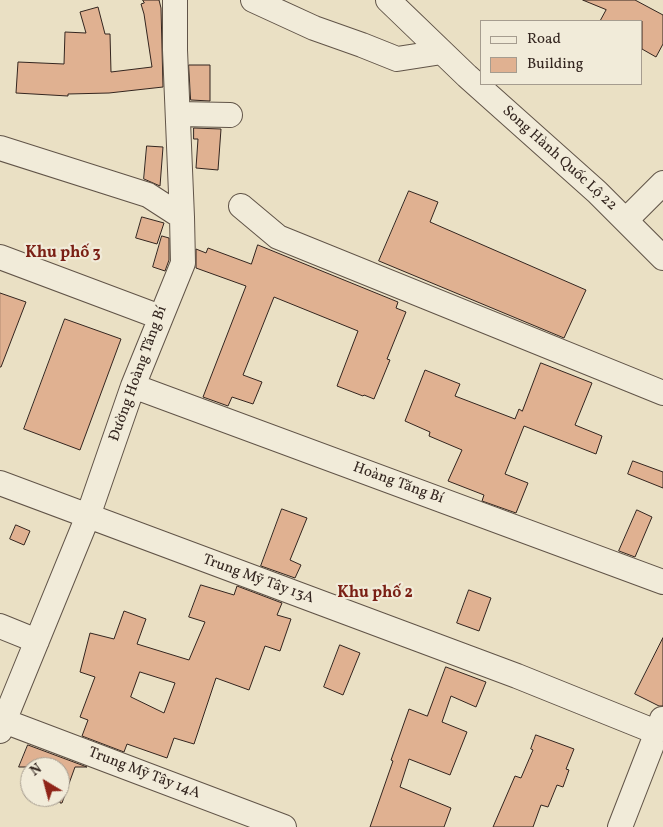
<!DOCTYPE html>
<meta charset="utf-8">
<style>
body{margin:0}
#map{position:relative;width:663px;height:827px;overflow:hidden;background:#eae0c4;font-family:Vollkorn,serif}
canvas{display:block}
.legend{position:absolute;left:480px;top:20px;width:162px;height:65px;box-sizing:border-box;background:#f1ebd9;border:1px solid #a59c8f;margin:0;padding:6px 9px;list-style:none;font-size:15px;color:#33251f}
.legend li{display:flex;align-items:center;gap:10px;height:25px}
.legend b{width:25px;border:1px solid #a59c8f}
.north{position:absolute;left:20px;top:757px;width:50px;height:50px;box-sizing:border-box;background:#f1ebd9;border:1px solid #a59c8f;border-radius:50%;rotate:323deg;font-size:14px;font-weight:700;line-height:20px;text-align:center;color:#33251f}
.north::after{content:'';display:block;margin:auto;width:18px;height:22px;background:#8f2418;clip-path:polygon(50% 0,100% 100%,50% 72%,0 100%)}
</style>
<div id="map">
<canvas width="663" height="827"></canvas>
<ul class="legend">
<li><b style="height:6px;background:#f1ebd9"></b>Road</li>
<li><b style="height:14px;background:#e0b191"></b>Building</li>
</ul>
<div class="north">N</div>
</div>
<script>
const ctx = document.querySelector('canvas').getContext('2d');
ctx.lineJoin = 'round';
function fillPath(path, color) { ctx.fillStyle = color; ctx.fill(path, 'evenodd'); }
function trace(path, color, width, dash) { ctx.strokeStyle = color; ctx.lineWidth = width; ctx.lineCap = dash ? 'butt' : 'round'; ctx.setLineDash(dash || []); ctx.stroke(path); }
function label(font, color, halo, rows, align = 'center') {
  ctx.font = font + ' Vollkorn,serif'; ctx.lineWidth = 4.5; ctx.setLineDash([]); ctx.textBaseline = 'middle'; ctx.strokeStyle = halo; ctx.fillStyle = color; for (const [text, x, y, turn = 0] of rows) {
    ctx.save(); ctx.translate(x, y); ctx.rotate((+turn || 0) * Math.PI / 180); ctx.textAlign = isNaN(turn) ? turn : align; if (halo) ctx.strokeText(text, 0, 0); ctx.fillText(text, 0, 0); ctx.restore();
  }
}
const building = new Path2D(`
 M 143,0 L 159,0 L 161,8 L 163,87 L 109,93 L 68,94 L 68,96 L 16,93 L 18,62 L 64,64 L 65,32 L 86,33 L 80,12 L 98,7 L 105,34 L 110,34 L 111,72 L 152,67 L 144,14 L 141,4 L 144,3 Z
 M 583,0 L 635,0 L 663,15 L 663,44 L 656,57 L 642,49 L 642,21 L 600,21 L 606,10 Z
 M 189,65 L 210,65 L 210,101 L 191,100 Z
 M 194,128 L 221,129 L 218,170 L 196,168 L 198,139 L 194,139 Z
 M 147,146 L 163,147 L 160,186 L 144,179 Z
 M 409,191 L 438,202 L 430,222 L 586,290 L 564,338 L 379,261 Z
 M 142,217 L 164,223 L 157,244 L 136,238 Z
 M 162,236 L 169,238 L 169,260 L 165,271 L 153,267 Z
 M 258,245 L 398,302 L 396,308 L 406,312 L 387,359 L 390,360 L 374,399 L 364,395 L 363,396 L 337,386 L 358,331 L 274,297 L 243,375 L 262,382 L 253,404 L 232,397 L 228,406 L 203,397 L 246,286 L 196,268 L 196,249 L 206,253 L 208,248 L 251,264 Z
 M 0,293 L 26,302 L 1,367 L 0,367 Z
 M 65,319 L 121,339 L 80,450 L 24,429 Z
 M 541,363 L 592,383 L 575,425 L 602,436 L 596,454 L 524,426 L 505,474 L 528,483 L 516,513 L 482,501 L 484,495 L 448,481 L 462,450 L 429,436 L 430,432 L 405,421 L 425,370 L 460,384 L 455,396 L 515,419 L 519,409 L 522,411 Z
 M 633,461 L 663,472 L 663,488 L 628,474 Z
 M 282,509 L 307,518 L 290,560 L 301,565 L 295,578 L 261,566 Z
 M 637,510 L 652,517 L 635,557 L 619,551 Z
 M 16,525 L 30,531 L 24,545 L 10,539 Z
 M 201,585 L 234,595 L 237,586 L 282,603 L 277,615 L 291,619 L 280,651 L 265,646 L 249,690 L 216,678 L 194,744 L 174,738 L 167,758 L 127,744 L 124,752 L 82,736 L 88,720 L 80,717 L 95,677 L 80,672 L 90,633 L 114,639 L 124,611 L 146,619 L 137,644 L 189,660 L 205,622 L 189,617 ZM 140,672 L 175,683 L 164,713 L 131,697 Z
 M 469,590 L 491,598 L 479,631 L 457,623 Z
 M 663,638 L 663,706 L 659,706 L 635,694 Z
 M 340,645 L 360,653 L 343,695 L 324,687 Z
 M 446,667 L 486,682 L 476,707 L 451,696 L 442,722 L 467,732 L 450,775 L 409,759 L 400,787 L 451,808 L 444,827 L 370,827 L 393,761 L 391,760 L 409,709 L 427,716 Z
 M 536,735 L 574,749 L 566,769 L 569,770 L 563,787 L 557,785 L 548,807 L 541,805 L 533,827 L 493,827 L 515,776 L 521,778 L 533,750 L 531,749 Z
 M 28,745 L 87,767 L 75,767 L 62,803 L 60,803 L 60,767 L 19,767 Z`);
fillPath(building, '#e0b191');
trace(building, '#33251f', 1);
const minor = new Path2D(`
 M 253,0 L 314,28 L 362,45 L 397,59 L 442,52
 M 388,0 L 467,76 L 597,192 L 663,258
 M 178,114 L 230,115
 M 0,148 L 148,195 L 182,217
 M 241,206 L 278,237 L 663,393
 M 626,220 L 663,183
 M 0,257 L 160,317
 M 133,386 L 663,582
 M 0,483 L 517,676 L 656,732
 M 0,626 L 37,641
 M 4,721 L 284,827
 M 0,731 L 88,516 L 133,386 L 183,263 L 182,217 L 175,50 L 175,0
 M 620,827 L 662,719`);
trace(minor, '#615448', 26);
trace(minor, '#f1ebd9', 24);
label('15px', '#33251f', '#f1ebd9', [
 ["Song Hành Quốc Lộ 22",559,159,42],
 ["Đường Hoàng Tăng Bí",139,374,-70],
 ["Hoàng Tăng Bí",398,484,20],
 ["Trung Mỹ Tây 13A",258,580,20],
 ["Trung Mỹ Tây 14A",144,774,21]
]);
label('bold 16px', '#7a1f14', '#f1ebd9', [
 ["Khu phố 3",63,254],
 ["Khu phố 2",375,594]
]);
</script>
